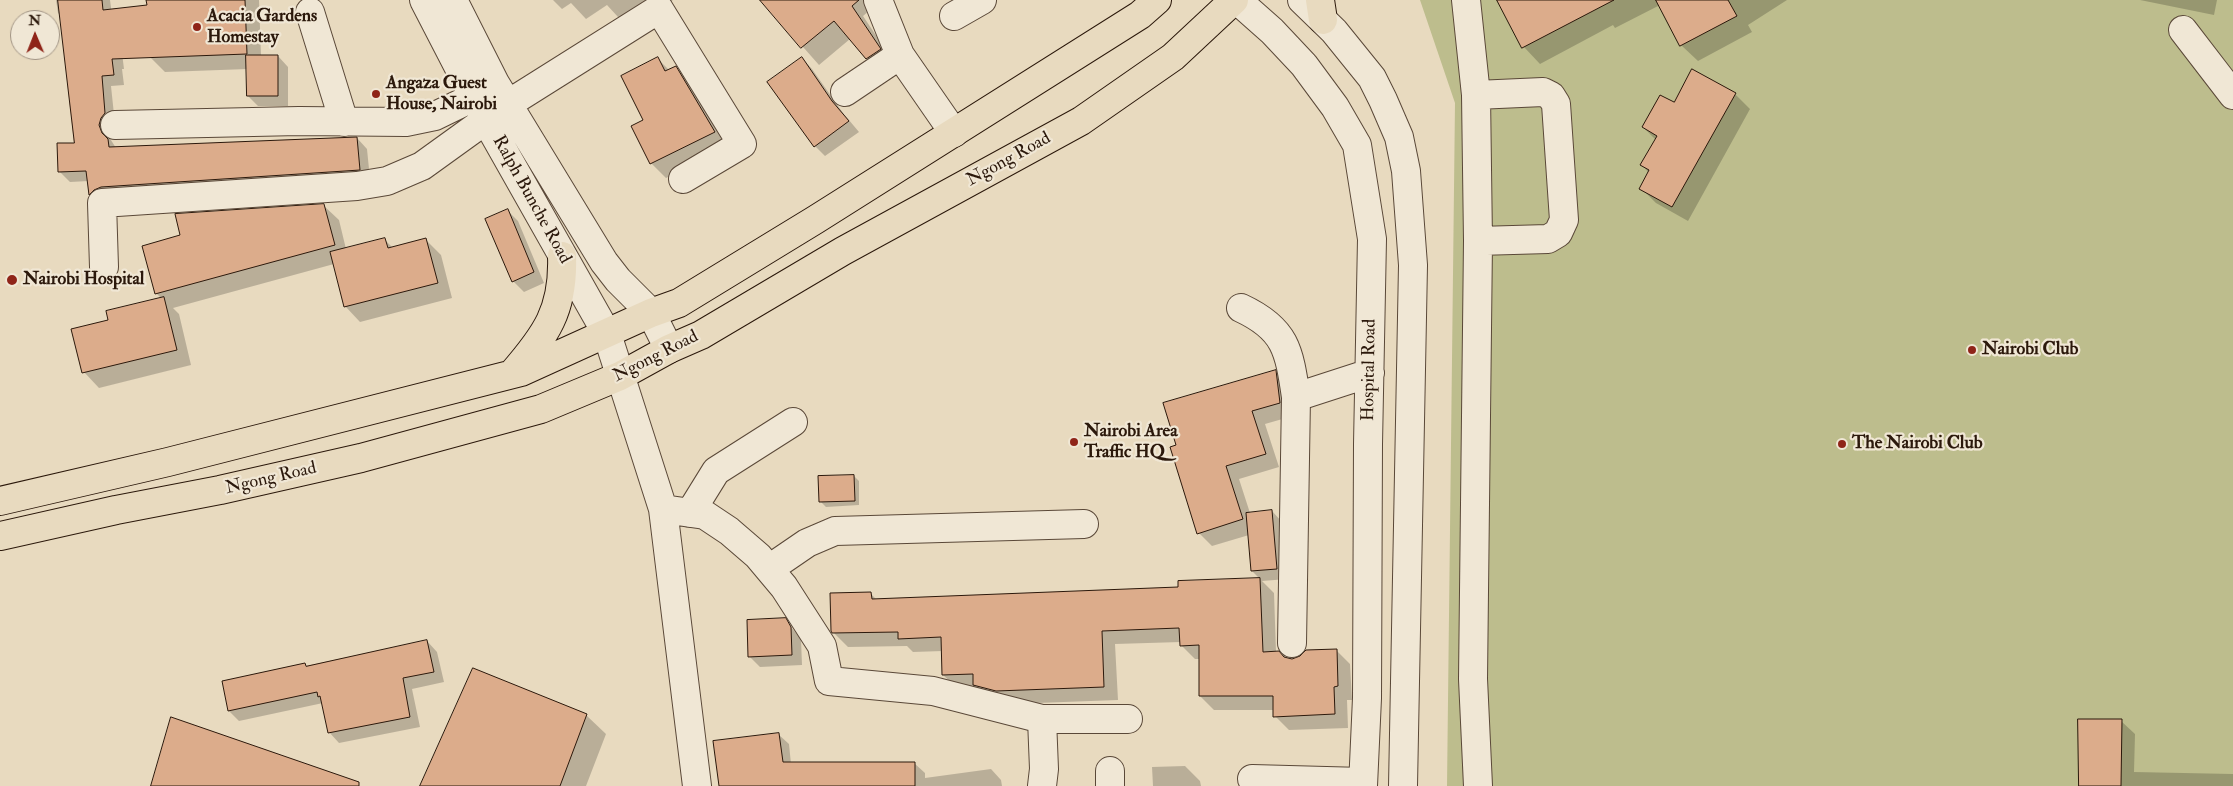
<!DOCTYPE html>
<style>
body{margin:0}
#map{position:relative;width:2233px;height:786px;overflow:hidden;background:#e8dabf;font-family:"IM FELL Double Pica",serif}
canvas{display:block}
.north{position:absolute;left:10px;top:10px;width:50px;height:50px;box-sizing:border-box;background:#f0e7d5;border:1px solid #a19484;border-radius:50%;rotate:359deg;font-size:14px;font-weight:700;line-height:20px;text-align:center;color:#2b180b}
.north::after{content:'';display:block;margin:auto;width:18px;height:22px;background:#8f2418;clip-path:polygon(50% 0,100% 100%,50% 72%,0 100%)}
</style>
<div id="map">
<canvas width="2233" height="786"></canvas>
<div class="north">N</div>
</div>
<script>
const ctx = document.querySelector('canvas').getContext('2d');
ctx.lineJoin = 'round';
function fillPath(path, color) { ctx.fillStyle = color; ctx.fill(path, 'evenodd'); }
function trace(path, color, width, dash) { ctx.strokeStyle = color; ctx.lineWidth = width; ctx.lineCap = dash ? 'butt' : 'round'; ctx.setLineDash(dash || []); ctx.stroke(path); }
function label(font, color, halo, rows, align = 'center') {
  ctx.font = font + ' "IM FELL Double Pica",serif'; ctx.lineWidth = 4.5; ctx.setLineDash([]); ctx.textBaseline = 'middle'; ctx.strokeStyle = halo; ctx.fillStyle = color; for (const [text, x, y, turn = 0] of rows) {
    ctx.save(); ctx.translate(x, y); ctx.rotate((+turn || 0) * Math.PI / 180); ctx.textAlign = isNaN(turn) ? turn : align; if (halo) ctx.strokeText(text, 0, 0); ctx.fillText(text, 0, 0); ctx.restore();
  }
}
fillPath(new Path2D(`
 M 1420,0 L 2233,0 L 2233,786 L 1447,786 L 1455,103 Z`), '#bdbd8d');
fillPath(new Path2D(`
 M 56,0 L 110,0 L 112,15 L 118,21 L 124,69 L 122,69 L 124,85 L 111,86 L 115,124 L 109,137 L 116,148 L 357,138 L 367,149 L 370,179 L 100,204 L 90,194 L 89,181 L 70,182 L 59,171 L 75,144 L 61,16 L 58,13 Z
 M 148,0 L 259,0 L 261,56 L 278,56 L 288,67 L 288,106 L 258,106 L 248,96 L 248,69 L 165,72 L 150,57 Z
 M 553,0 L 673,0 L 629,29 L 607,5 L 586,19 L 571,3 L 562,9 Z
 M 770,0 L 877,0 L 875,6 L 863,16 L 897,67 L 884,76 L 850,39 L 819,65 L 765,4 Z
 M 1501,0 L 1787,0 L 1748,25 L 1752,32 L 1698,61 L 1681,45 L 1660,5 L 1615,28 L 1613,25 L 1540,64 L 1524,47 L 1499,1 Z
 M 2140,0 L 2217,0 L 2214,15 Z
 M 802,58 L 812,69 L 843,113 L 859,132 L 825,156 L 815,146 Z
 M 658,59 L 669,70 L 675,67 L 690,82 L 729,148 L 666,178 L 651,163 L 645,120 Z
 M 1735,94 L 1750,109 L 1688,221 L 1656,203 L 1641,188 L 1649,173 L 1642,165 L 1656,140 L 1643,127 Z
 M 323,205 L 339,220 L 346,249 L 385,240 L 393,248 L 426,240 L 441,255 L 452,298 L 360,322 L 345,306 L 334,264 L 173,308 L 179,314 L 191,365 L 99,388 L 84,372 L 110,321 L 162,299 L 156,293 Z
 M 507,210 L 518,221 L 544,283 L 524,292 L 513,281 Z
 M 1275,372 L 1288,385 L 1293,416 L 1265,424 L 1279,467 L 1239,479 L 1250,513 L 1272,511 L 1282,522 L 1287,579 L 1262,581 L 1274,593 L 1276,652 L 1292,660 L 1336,650 L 1350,664 L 1352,700 L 1347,700 L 1348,728 L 1289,730 L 1275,716 L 1274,710 L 1214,710 L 1200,696 L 1200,659 L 1195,659 L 1181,645 L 1181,642 L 1115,644 L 1118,700 L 1010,704 L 989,699 L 977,688 L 957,688 L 943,675 L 943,651 L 913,652 L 907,646 L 848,647 L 834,633 L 871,594 L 877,600 L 1179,589 L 1260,579 L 1252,571 L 1249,535 L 1212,546 L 1199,533 L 1177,446 Z
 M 854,476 L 859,481 L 859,505 L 826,507 L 821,502 Z
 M 785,620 L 801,639 L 802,665 L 760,667 L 749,656 Z
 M 427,641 L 437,652 L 444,682 L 412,689 L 420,727 L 339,743 L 329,732 L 323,703 L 239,721 L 229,711 L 305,664 L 307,667 Z
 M 586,715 L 606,734 L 586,786 L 421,786 Z
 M 2121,721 L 2135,734 L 2134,772 L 2233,774 L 2233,786 L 2080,786 Z
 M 778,734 L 789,744 L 791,764 L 914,763 L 925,773 L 925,778 L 991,769 L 1001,780 L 1002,786 L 720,786 Z
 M 1185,766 L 1200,781 L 1201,786 L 1153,786 L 1152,767 Z`), '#0003');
const building = new Path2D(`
 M 58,0 L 102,0 L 103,10 L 147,5 L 146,0 L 245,0 L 247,54 L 112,59 L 114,75 L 102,76 L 105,113 L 101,118 L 99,125 L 102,133 L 108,139 L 109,147 L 357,137 L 360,170 L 101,187 L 94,190 L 89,195 L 86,171 L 58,172 L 57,143 L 74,143 Z
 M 760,0 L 859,0 L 852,6 L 881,49 L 866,59 L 834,21 L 801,48 Z
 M 1497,0 L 1614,0 L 1522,48 Z
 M 1656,0 L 1728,0 L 1737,16 L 1680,46 Z
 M 246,55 L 278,55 L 278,96 L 247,96 Z
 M 658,57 L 665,71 L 676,66 L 715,132 L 650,164 L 631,126 L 643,120 L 621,76 Z
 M 802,57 L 832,101 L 849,121 L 814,147 L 767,82 Z
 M 1692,69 L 1736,93 L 1672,207 L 1639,189 L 1649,170 L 1640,165 L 1657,136 L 1642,127 L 1660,95 L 1674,102 Z
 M 324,204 L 335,245 L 155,294 L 142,246 L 180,235 L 175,214 Z
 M 508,209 L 534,272 L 512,282 L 485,219 Z
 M 385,238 L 388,248 L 426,238 L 438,283 L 344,307 L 330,252 Z
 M 164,297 L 177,350 L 82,373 L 71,329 L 108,320 L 106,311 Z
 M 1276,370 L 1280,403 L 1252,411 L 1266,454 L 1226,466 L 1243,519 L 1197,534 L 1170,447 L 1176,445 L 1163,403 Z
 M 854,475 L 855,501 L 819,502 L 818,476 Z
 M 1272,510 L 1277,569 L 1251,571 L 1246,513 Z
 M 1260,578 L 1263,652 L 1279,651 L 1284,657 L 1292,659 L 1300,656 L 1306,650 L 1337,649 L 1338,686 L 1334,687 L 1335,714 L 1273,717 L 1273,696 L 1199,696 L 1199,645 L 1180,646 L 1179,628 L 1102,631 L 1104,687 L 996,691 L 973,685 L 973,674 L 942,675 L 941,637 L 898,639 L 898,632 L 832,633 L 831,631 L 830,593 L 871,592 L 872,599 L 1178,587 L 1178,581 Z
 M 786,618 L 791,627 L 792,655 L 748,657 L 747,620 Z
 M 427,640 L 434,672 L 403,678 L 410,717 L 328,733 L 320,696 L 318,697 L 317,692 L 228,711 L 222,681 L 305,663 L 306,666 Z
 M 473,668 L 587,714 L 560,786 L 420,786 Z
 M 171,717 L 359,782 L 359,786 L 151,786 Z
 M 2078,719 L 2122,719 L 2121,786 L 2079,786 Z
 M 779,733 L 783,762 L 915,762 L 915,786 L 719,786 L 713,741 Z`);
fillPath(building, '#dcac8b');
trace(building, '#2b180b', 1);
const minor = new Path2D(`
 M 424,0 L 486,120 L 607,334 L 663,509 L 697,786
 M 453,0 L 495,83 L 604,262 L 618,280 L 651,313 L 669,349
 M 878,0 L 900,55 L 954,133
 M 1237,0 L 1272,31 L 1304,65 L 1335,107 L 1357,145 L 1372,239 L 1368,444 L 1367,698 L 1363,786
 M 1302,0 L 1334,31 L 1372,78 L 1383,100 L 1399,137 L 1406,171 L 1413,265 L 1403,786
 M 1466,0 L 1476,95 L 1478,241 L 1473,679 L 1478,786
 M 310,12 L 344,122
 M 954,16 L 982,0
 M 2183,30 L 2233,95
 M 845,92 L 900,55
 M 1476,95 L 1543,92 L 1551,96 L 1556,104 L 1564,220 L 1558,233 L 1548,239 L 1478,241
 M 115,125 L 299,121 L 406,122 L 435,116 L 474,97 L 490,87
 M 104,267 L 102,203 L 357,186 L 387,181 L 422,166 L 508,104 L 659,9 L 742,144 L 683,179
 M 1241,308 C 1286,329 1289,350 1296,397
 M 663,509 L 705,515 L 729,531 L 758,556 L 784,587 L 822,646 L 829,681 L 933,691 L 1042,719 L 1044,769 L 1042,786
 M 690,513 L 716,471 L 793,422
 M 769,569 L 807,543 L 835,531 L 1084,524
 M 1292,643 L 1296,397 L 1370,373
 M 1042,719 L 1128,719
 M 1252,779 L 1363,782
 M 1110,786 L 1110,771`);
const major = new Path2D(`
 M 1320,0 L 1323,20
 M 512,374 C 546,335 564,310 562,256
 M 0,501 L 168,462 L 521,372 L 651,313 L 679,303 L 815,220 L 1140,15 L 1157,0
 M 0,536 L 116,510 L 220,490 L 361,458 L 541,409 L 620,376 L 669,349 L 701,335 L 843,251 L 1081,121 L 1173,57 L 1234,0`);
trace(minor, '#5a4838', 30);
trace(major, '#2b180b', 30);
trace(minor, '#f0e7d5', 28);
trace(major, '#e8dabf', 28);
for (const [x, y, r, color] of [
 [197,27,5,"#8f2418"],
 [376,94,5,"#8f2418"],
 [12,280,6,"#8f2418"],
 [1972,350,5,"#8f2418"],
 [1074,442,5,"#8f2418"],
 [1842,444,5,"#8f2418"]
]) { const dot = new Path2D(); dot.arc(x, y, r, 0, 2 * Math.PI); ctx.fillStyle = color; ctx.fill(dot); trace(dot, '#f0e7d5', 2); }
label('bold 18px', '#2b180b', '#f0e7d5', [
 ["Acacia Gardens",207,17],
 ["Homestay",207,38],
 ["Angaza Guest",386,84],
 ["House, Nairobi",386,105],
 ["Nairobi Hospital",23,280],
 ["Nairobi Club",1982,350],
 ["Nairobi Area",1084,432],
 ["Traffic HQ",1084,453],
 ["The Nairobi Club",1852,444]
], 'left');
label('18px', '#2b180b', '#f0e7d5', [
 ["Ngong Road",1009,160,-29],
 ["Ralph Bunche Road",531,200,61],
 ["Ngong Road",656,357,-27],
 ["Hospital Road",1370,370,-89],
 ["Ngong Road",271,479,-13]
]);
</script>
